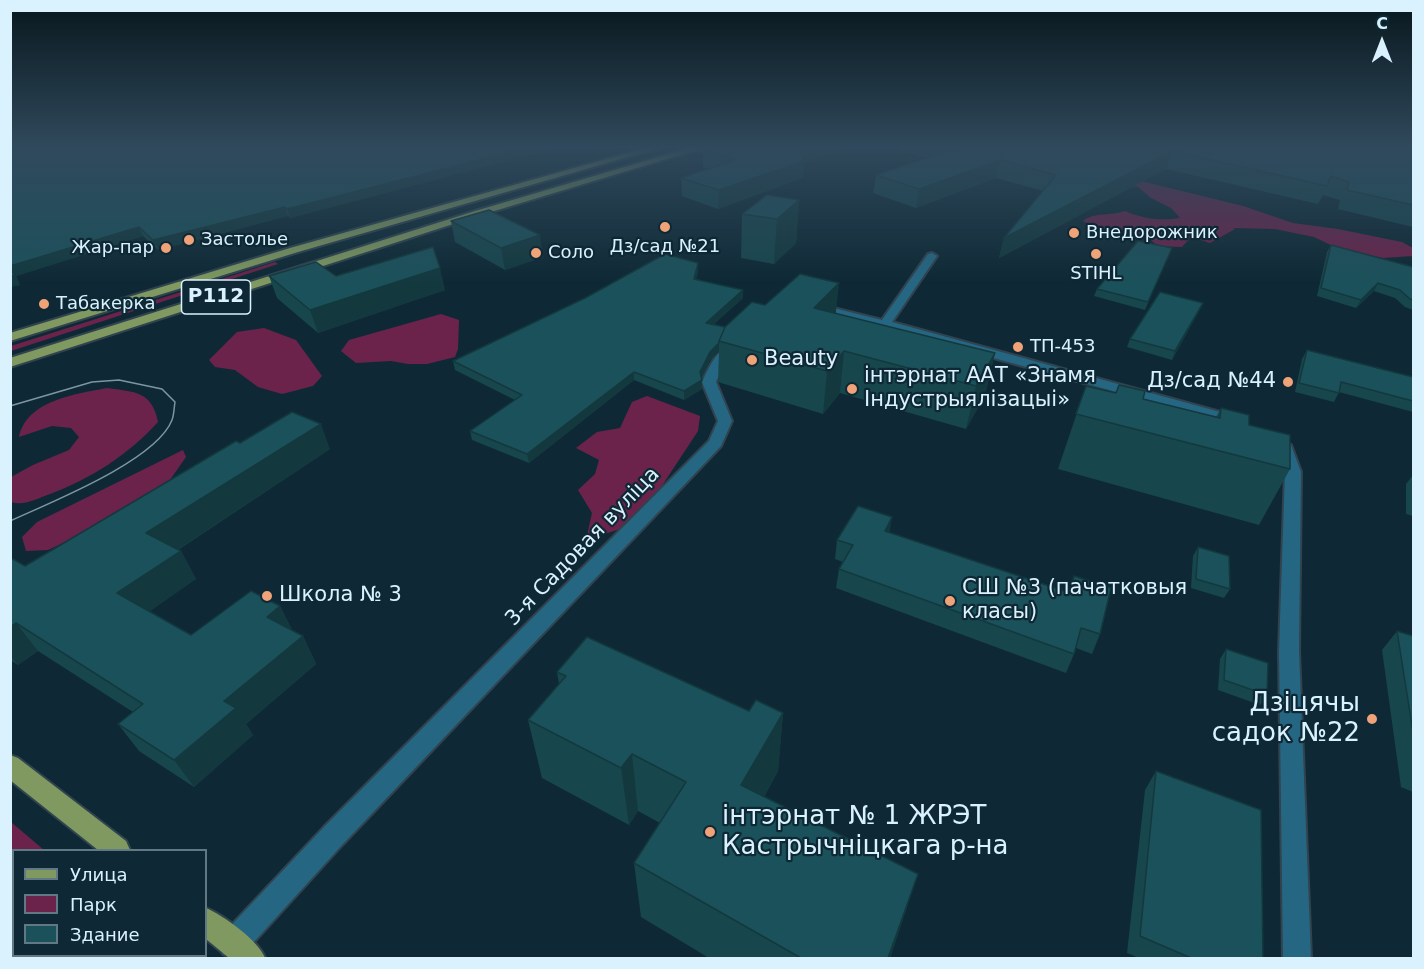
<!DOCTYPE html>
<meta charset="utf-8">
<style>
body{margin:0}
#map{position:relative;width:1424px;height:969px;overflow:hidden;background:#0e2935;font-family:"DejaVu Sans",sans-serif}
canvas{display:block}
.frame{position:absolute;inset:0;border:12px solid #daf2fe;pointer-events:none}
.legend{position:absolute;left:12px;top:849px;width:195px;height:108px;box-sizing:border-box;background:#0e2935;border:2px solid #607985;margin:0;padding:8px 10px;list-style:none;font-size:18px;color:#daf2fe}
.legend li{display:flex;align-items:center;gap:12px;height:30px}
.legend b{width:30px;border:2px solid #607985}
.north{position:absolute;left:1352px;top:12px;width:60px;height:60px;-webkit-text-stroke:4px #0e2935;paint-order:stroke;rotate:0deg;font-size:16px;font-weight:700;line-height:24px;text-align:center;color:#daf2fe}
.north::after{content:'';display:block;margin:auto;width:21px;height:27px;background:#daf2fe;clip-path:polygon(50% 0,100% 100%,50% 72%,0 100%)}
</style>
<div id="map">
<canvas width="1424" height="969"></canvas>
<div class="frame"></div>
<ul class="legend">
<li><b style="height:8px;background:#7f9960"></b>Улица</li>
<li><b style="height:16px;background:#6b234b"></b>Парк</li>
<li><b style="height:16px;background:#1b515a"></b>Здание</li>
</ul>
<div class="north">С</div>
</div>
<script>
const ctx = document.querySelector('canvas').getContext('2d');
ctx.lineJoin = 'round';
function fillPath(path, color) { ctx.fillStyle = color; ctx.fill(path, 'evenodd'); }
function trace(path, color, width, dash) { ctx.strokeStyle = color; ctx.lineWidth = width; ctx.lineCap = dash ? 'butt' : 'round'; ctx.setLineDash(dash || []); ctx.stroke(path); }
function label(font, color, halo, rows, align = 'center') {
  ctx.font = font + ' "DejaVu Sans",sans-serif'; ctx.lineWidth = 4.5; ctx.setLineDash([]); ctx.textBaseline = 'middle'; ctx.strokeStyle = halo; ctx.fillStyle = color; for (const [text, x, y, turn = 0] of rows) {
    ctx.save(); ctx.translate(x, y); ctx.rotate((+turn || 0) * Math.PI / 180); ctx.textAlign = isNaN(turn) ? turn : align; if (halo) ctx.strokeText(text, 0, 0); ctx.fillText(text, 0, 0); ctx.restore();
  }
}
fillPath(new Path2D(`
 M 1133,179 L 1243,206 L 1293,223 L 1338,229 L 1402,242 L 1413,248 L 1413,256 L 1383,258 L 1337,248 L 1314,237 L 1275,229 L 1233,228 L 1235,229 L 1210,243 L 1191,237 L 1182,247 L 1158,246 L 1147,237 L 1130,231 L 1096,228 L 1083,221 C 1093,212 1112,216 1125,211 C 1144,219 1160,221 1180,218 L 1171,208 L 1151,198 L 1138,187 L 1108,180 Z
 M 275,262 L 278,264 L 11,351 L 11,346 Z
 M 441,314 L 459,320 L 458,349 L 455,357 L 427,364 L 408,364 L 391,361 L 356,363 L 341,351 L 349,340 Z
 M 264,328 L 296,340 L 322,376 L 313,386 L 282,394 L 258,387 L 235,370 L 215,367 L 209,360 L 237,332 Z
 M 107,388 C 135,392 152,391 158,422 C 128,455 92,478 50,494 C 36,499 25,506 11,502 L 11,477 L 33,465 L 69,450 L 79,437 L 71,428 L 52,426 L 19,437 C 27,400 76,394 107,388 Z
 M 647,396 L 700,416 L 698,431 L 648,507 L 623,528 L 586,540 L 592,513 L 578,490 L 595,474 L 599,460 L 576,448 L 597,432 L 620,428 L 632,402 Z
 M 183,450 L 186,457 L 165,487 L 137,500 L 123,515 L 48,550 L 26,551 L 22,537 L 37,522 Z
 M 11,822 L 44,850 L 14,850 L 13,879 L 11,876 Z`), '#6b234b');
const minor = new Path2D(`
 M 932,253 L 937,256 L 892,322 L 1242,418 L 1244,421 L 1242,424 L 1232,424 L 882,327 L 813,311 L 811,308 L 817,304 L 882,320 L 928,254 Z
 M 735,342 L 742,346 L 723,366 L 716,382 L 732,421 L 721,446 L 342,845 L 243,954 L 233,958 L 223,954 L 219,944 L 223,934 L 324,827 L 709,441 L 718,421 L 702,382 C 709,367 718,347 735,342 Z
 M 1283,440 L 1291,445 L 1301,472 L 1299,651 L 1311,958 L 1283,958 L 1279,651 L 1285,472 L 1275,445 Z`);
const primary = new Path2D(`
 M 645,148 L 659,148 L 298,252 L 10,341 L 10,333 L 290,248 Z
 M 689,148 L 703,148 L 481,215 L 10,367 L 10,358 L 475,211 Z
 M 10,755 L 18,758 L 126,841 L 130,850 L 98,850 L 10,780 Z
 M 206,908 C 223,915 259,941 265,958 L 229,958 L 206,939 Z`);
trace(minor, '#30434e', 4);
trace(primary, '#30434e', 4);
fillPath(minor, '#256783');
fillPath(primary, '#7f9960');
trace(new Path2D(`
 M 10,406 L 92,382 L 119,380 L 162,389 L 175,402 C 174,408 174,415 172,420 C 156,461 49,503 10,521`), '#7c96a2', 1.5);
trace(new Path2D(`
 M 10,898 L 14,901
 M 10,943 L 14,946
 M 23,956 L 27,958
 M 75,956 L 79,958`), '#7c96a2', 2);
fillPath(new Path2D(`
 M 10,148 L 556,148 L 290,218 L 288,216 L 158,250 L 143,236 L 16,276 L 20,285 L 10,287 Z
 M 709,148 L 848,148 L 804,163 L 803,178 L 718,209 L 682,196 L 681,178 L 708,169 L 703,167 L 703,150 Z
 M 889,148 L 1413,148 L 1413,227 L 1338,209 L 1340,200 L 1323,195 L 1318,204 L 1166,169 L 999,258 L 1004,238 L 1043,191 L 996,178 L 916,208 L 873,193 L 876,175 L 926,158 Z
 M 799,200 L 796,243 L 774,264 L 741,258 L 742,214 Z
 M 451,221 L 543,257 L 505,270 L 455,242 Z
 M 1331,245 L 1413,267 L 1413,310 L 1405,307 L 1395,298 L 1374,291 L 1356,308 L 1317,296 L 1327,252 Z
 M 1169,255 L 1145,310 L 1094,296 L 1097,289 Z
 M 698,263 L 698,271 L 696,279 L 743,298 L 714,324 L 725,327 L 765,305 L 836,314 L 995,353 L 985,395 L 966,429 L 840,393 L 823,414 L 718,382 L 719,352 L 710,360 L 702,378 L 702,389 L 684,400 L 634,380 L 529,463 L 472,440 L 470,431 L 515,400 L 455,370 L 453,361 Z
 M 269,276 L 336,276 L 445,290 L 318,333 L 277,298 Z
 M 1203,303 L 1199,311 L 1172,360 L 1127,347 L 1130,339 Z
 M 1307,350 L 1413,377 L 1413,412 L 1339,392 L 1334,402 L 1295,392 L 1302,359 Z
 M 1086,386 L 1216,417 L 1221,408 L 1249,425 L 1290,469 L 1259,525 L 1058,469 Z
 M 240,443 L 330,449 L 178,550 L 181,551 L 196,579 L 149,611 L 191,635 L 280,606 L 292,630 L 303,636 L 316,664 L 246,724 L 253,735 L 194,787 L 139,751 L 118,724 L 133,712 L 38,651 L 18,665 L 10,660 L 10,560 L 25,566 Z
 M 1413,475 L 1413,516 L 1406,514 L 1406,484 Z
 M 889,532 L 1068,592 L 1074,576 L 1100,634 L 1092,654 L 1076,648 L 1074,654 L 1066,673 L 836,588 L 839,569 L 843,562 L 835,559 L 837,540 Z
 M 1198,547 L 1230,589 L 1224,598 L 1191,588 L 1193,556 Z
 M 1397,631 L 1413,636 L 1413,792 L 1401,787 L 1382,650 Z
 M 1226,649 L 1267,695 L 1260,705 L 1218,690 L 1220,659 Z
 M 557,672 L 749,711 L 783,713 L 778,771 L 764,797 L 918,874 L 890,958 L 709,958 L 641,917 L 634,863 L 660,823 L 638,811 L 629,825 L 542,778 L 528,720 L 559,684 Z
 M 1156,771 L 1263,958 L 1139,958 L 1127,953 L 1145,790 Z`), '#17464d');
fillPath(new Path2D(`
 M 525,148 L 556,148 L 290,218 L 287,209 Z
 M 799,148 L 848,148 L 804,163 L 803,178 L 718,209 L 719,190 Z
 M 1172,151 L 1166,169 L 999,258 L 1004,238 Z
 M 1000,160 L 996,178 L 916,208 L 919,189 Z
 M 799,200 L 796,243 L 774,264 L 777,219 Z
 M 285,207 L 288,216 L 158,250 L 153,240 Z
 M 139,227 L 143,236 L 16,276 L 20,285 L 10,287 L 10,266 Z
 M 540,235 L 543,257 L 505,270 L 501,248 Z
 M 698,263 L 698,271 L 695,286 L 694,279 Z
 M 440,268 L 445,290 L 318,333 L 310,310 Z
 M 839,283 L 835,321 L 814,308 Z
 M 1378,283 L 1374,291 L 1356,308 L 1361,300 Z
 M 743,290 L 743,298 L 706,331 L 706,323 Z
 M 1203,303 L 1199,311 L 1172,360 L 1175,351 Z
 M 719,343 L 719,352 L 710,360 L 700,381 L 700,372 L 710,352 Z
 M 844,351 L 840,393 L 823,414 L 827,371 Z
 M 995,353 L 985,395 L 966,429 L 976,386 Z
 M 634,372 L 634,380 L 529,463 L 527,454 Z
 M 702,380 L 702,389 L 684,400 L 684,391 Z
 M 321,424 L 330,449 L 162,560 L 146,533 Z
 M 892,517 L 889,536 L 885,531 Z
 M 181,551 L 196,579 L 136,621 L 117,593 Z
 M 280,606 L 294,634 L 267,617 Z
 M 16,623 L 38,651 L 18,665 L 10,656 L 10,627 Z
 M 303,636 L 316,664 L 246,724 L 253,735 L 194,787 L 174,760 L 224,701 Z
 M 783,713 L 778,771 L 739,842 L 741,785 Z
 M 632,754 L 638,811 L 629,825 L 621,768 Z
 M 918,874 L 890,958 L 888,958 Z`), '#13393f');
const building = new Path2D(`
 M 10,148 L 525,148 L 287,209 L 285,207 L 153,240 L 139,227 L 10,266 Z
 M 709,148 L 799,148 L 804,161 L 719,190 L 681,178 L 735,160 L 703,150 Z
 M 955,148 L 1413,148 L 1413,205 L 1347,190 L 1349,182 L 1331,176 L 1327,186 L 1172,151 L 1004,238 L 1056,175 L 1000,160 L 919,189 L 876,175 L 956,148 Z
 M 767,195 L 799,200 L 777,219 L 742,214 Z
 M 489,210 L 540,235 L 501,248 L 451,221 Z
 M 1138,241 L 1172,248 L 1148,302 L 1097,289 Z
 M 1331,245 L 1413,267 L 1413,300 L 1410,299 L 1400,290 L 1378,283 L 1361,300 L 1321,288 Z
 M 433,247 L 440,268 L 310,310 L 269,276 L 316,262 L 336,276 Z
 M 665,254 L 698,263 L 694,279 L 743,290 L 706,323 L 725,327 L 719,341 L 719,343 L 710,352 L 700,372 L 702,380 L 684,391 L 634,372 L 527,454 L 470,431 L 522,395 L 453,361 L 585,298 Z
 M 10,270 L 15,275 L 10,276 Z
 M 800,274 L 839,283 L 814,308 L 995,353 L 976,386 L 844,351 L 827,371 L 719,341 L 725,327 L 752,302 L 765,305 Z
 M 1160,292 L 1203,303 L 1175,351 L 1130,339 Z
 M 1307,350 L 1413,377 L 1413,401 L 1341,382 L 1339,393 L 1299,383 Z
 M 1119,385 L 1145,391 L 1143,399 L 1220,418 L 1221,408 L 1249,415 L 1249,425 L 1290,435 L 1290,469 L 1076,414 L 1086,386 L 1116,393 Z
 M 292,412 L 321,424 L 146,533 L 181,551 L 117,593 L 191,635 L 251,591 L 280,606 L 267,617 L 303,636 L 224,701 L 236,708 L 174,760 L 118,724 L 143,704 L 16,623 L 10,627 L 10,560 L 13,559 L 25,566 L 236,441 L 240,443 Z
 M 858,506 L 892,517 L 885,531 L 1070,593 L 1074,576 L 1111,588 L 1100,634 L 1081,628 L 1074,654 L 839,569 L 853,545 L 837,540 Z
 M 1198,547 L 1229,556 L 1230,589 L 1196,579 Z
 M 1397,631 L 1413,636 L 1413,732 Z
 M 587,637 L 749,711 L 756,700 L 783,713 L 741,785 L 918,874 L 888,958 L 801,958 L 634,863 L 686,782 L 632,754 L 621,768 L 528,720 L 566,676 L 557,672 Z
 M 1226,649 L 1268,663 L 1267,695 L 1224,680 Z
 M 1156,771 L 1261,810 L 1263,958 L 1191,958 L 1140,936 Z`);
fillPath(building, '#1b515a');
trace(building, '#13393f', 1.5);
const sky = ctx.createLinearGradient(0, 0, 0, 284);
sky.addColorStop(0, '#08171d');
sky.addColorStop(0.52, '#30495c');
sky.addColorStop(1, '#30495c00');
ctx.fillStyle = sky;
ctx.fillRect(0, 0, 1424, 284);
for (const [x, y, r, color] of [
 [665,227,6,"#f0a278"],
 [1074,233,6,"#f0a278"],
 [189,240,6,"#f0a278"],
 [166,248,6,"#f0a278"],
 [536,253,6,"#f0a278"],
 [1096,254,6,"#f0a278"],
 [44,304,6,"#f0a278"],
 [1018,347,6,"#f0a278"],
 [752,360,6,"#f0a278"],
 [1288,382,6,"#f0a278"],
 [852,389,6,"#f0a278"],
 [267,596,6,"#f0a278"],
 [950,601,6,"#f0a278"],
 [1372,719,6,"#f0a278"],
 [710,832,6,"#f0a278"]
]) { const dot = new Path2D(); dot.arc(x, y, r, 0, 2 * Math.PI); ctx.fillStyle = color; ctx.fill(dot); trace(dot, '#0e2935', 2); }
label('18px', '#daf2fe', '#0e2935', [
 ["Внедорожник",1086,233],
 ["Застолье",201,240],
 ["Дз/сад №21",665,247,"center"],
 ["Жар-пар",154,248,"right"],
 ["Соло",548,253],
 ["STIHL",1096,274,"center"],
 ["Табакерка",56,304],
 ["ТП-453",1030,347]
], 'left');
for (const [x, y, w] of [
 [216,297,69]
]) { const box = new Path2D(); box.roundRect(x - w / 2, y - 17, w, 34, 4.5); ctx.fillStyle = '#0e2935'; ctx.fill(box); trace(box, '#daf2fe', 1.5); }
label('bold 20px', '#daf2fe', null, [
 ["Р112",216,297]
]);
label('21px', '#daf2fe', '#0e2935', [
 ["Beauty",764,360],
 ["інтэрнат ААТ «Знамя",864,377],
 ["Індустрыялізацыі»",864,401],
 ["Дз/сад №44",1276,382,"right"],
 ["СШ №3 (пачатковыя",962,589],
 ["класы)",962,613],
 ["Школа № 3",279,596]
], 'left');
label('21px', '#daf2fe', '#0e2935', [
 ["3-я Садовая вуліца",583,547,-46]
]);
label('26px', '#daf2fe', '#0e2935', [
 ["Дзіцячы",1360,704],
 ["садок №22",1360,734],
 ["інтэрнат № 1 ЖРЭТ",722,817,"left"],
 ["Кастрычніцкага р-на",722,847,"left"]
], 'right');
</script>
